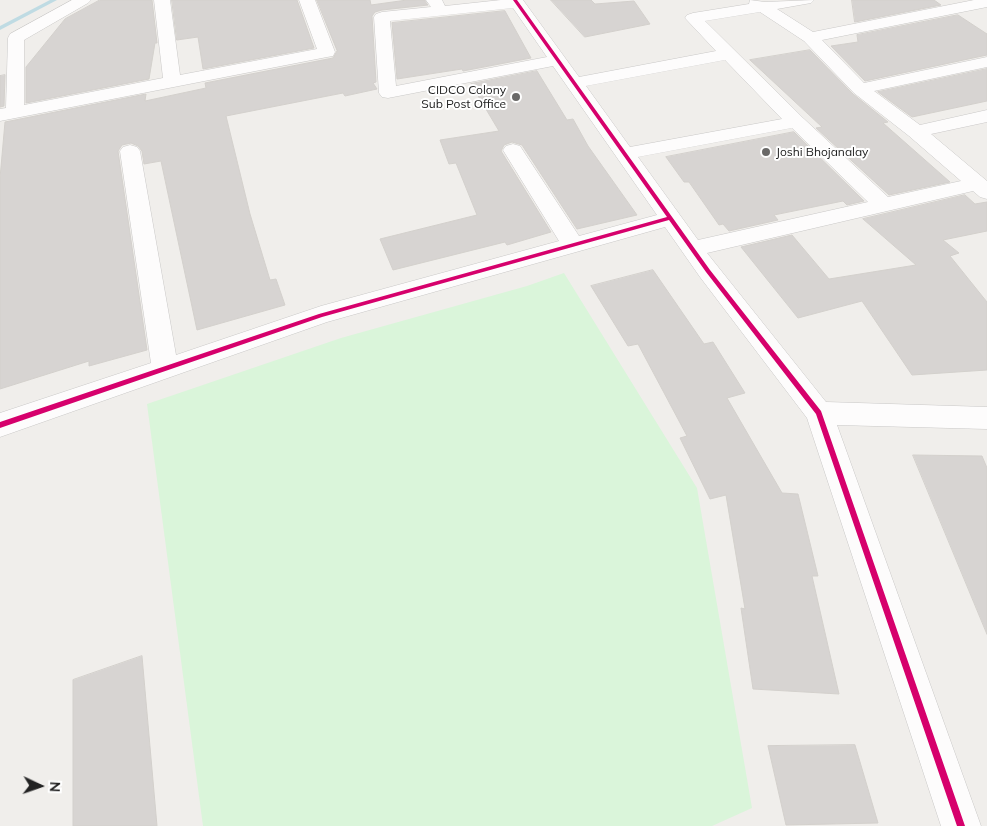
<!DOCTYPE html>
<style>
body{margin:0}
#map{position:relative;width:987px;height:826px;overflow:hidden;background:#f0eeeb;font-family:Mulish,sans-serif}
canvas{display:block}
.north{position:absolute;left:15px;top:761px;width:50px;height:50px;-webkit-text-stroke:4px #fff;paint-order:stroke;rotate:93deg;font-size:14px;font-weight:700;line-height:20px;text-align:center;color:#222}
.north::after{content:'';display:block;margin:auto;width:18px;height:22px;background:#222;clip-path:polygon(50% 0,100% 100%,50% 72%,0 100%)}
</style>
<div id="map">
<canvas width="987" height="826"></canvas>
<div class="north">N</div>
</div>
<script>
const ctx = document.querySelector('canvas').getContext('2d');
ctx.lineJoin = 'round';
function fillPath(path, color) { ctx.fillStyle = color; ctx.fill(path, 'evenodd'); }
function trace(path, color, width, dash) { ctx.strokeStyle = color; ctx.lineWidth = width; ctx.lineCap = dash ? 'butt' : 'round'; ctx.setLineDash(dash || []); ctx.stroke(path); }
function label(font, color, halo, rows, align = 'center') {
  ctx.font = font + ' Mulish,sans-serif'; ctx.lineWidth = 4; ctx.setLineDash([]); ctx.textBaseline = 'middle'; ctx.strokeStyle = halo; ctx.fillStyle = color; for (const [text, x, y, turn = 0] of rows) {
    ctx.save(); ctx.translate(x, y); ctx.rotate((+turn || 0) * Math.PI / 180); ctx.textAlign = isNaN(turn) ? turn : align; if (halo) ctx.strokeText(text, 0, 0); ctx.fillText(text, 0, 0); ctx.restore();
  }
}
fillPath(new Path2D(`
 M 564,273 L 697,488 L 752,808 L 712,826 L 203,826 L 147,404 L 341,338 L 527,286 Z`), '#daf5da');
fillPath(new Path2D(`
 M 50,0 L 57,0 L 0,30 L 0,26 Z`), '#bfdbe3');
const building = new Path2D(`
 M 100,0 L 152,0 L 157,43 L 155,43 L 149,79 L 26,103 L 26,67 L 65,19 Z
 M 172,0 L 297,0 L 314,48 L 203,69 L 198,37 L 177,40 Z
 M 317,0 L 370,0 L 371,5 L 407,0 L 424,0 L 428,5 L 382,10 L 375,12 L 372,16 L 376,82 L 373,83 L 377,89 L 345,96 L 343,93 L 226,116 L 250,214 L 270,280 L 276,279 L 285,305 L 197,330 L 161,161 L 144,164 L 142,151 L 138,146 L 131,143 L 122,145 L 118,151 L 147,350 L 89,366 L 89,361 L 0,389 L 0,178 L 5,122 L 146,94 L 145,101 L 206,88 L 205,83 L 333,58 L 337,51 Z
 M 551,0 L 591,0 L 595,4 L 634,1 L 650,24 L 585,37 Z
 M 852,0 L 934,0 L 941,5 L 855,22 Z
 M 505,11 L 531,58 L 463,71 L 462,69 L 397,79 L 392,23 Z
 M 958,15 L 987,34 L 987,55 L 865,81 L 831,46 L 858,42 L 857,35 Z
 M 810,50 L 853,94 L 888,122 L 883,123 L 950,182 L 889,195 L 816,128 L 822,127 L 750,60 Z
 M 987,69 L 987,101 L 912,117 L 878,92 Z
 M 537,71 L 567,120 L 573,119 L 588,146 L 637,215 L 577,229 L 522,145 L 512,142 L 504,145 L 501,151 L 551,232 L 507,245 L 505,242 L 393,270 L 380,239 L 477,215 L 456,163 L 449,164 L 440,140 L 499,131 L 471,84 Z
 M 5,75 L 4,106 L 0,107 L 0,76 Z
 M 794,132 L 864,201 L 847,205 L 843,201 L 774,215 L 778,220 L 729,231 L 723,224 L 719,225 L 689,182 L 684,182 L 666,157 Z
 M 965,195 L 975,204 L 987,202 L 987,231 L 943,240 L 959,253 L 950,256 L 987,302 L 987,370 L 912,375 L 862,301 L 798,318 L 741,247 L 792,235 L 829,279 L 916,265 L 863,219 Z
 M 653,270 L 704,344 L 713,342 L 745,393 L 727,398 L 782,493 L 798,494 L 818,576 L 812,576 L 839,694 L 753,689 L 741,608 L 745,609 L 726,495 L 710,499 L 680,438 L 687,436 L 638,344 L 628,346 L 591,286 Z
 M 913,455 L 982,456 L 987,468 L 987,634 Z
 M 142,656 L 157,826 L 73,826 L 73,680 Z
 M 855,745 L 878,823 L 786,825 L 768,746 Z`);
fillPath(building, '#d7d4d2');
trace(building, '#d3d0cc', 1);
const minor = new Path2D(`
 M 72,0 L 91,0 L 88,3 L 24,40 L 24,105 L 163,78 L 154,0 L 170,0 L 180,75 L 317,49 L 299,0 L 315,0 L 335,52 L 333,56 L 327,57 L 0,121 L 0,109 L 6,108 L 8,38 L 10,34 Z
 M 426,0 L 442,0 L 445,6 L 501,0 L 523,0 L 579,77 L 716,51 L 685,18 L 687,15 L 693,13 L 749,4 L 750,0 L 765,2 L 814,0 L 811,3 L 777,9 L 813,32 L 974,0 L 987,0 L 987,7 L 822,40 L 864,83 L 987,57 L 987,67 L 874,91 L 920,125 L 987,110 L 987,122 L 931,134 L 987,181 L 987,199 L 980,197 L 973,191 L 707,253 L 826,402 L 987,407 L 987,429 L 837,425 L 981,826 L 941,826 L 807,418 L 700,277 L 665,227 L 327,322 L 0,437 L 0,413 L 151,363 L 120,151 L 123,147 L 130,145 L 137,147 L 140,151 L 176,355 L 321,306 L 559,241 L 503,150 L 506,146 L 513,144 L 520,146 L 579,236 L 657,215 L 553,66 L 388,98 L 382,97 L 379,93 L 374,17 L 376,14 L 382,12 L 431,7 ZM 513,8 L 547,57 L 396,86 L 390,21 ZM 760,12 L 804,41 L 854,93 L 909,136 L 961,181 L 888,197 L 803,118 L 705,21 ZM 725,60 L 782,119 L 630,147 L 586,86 ZM 792,128 L 868,202 L 698,240 L 638,157 Z`);
trace(minor, '#c9c8c7', 1);
fillPath(minor, '#fdfcfc');
fillPath(new Path2D(`
 M 513,0 L 517,0 L 710,270 L 821,411 L 965,826 L 957,826 L 816,414 L 706,272 L 669,220 L 322,317 L 0,428 L 0,422 L 319,314 L 667,217 Z`), '#d6006c');
for (const [x, y, r, color] of [
 [516,97,5,"#6a6968"],
 [766,152,5,"#6a6968"]
]) { const dot = new Path2D(); dot.arc(x, y, r, 0, 2 * Math.PI); ctx.fillStyle = color; ctx.fill(dot); trace(dot, '#fff', 2); }
label('12px', '#222', '#fff', [
 ["CIDCO Colony",506,90],
 ["Sub Post Office",506,104],
 ["Joshi Bhojanalay",776,152,"left"]
], 'right');
</script>
